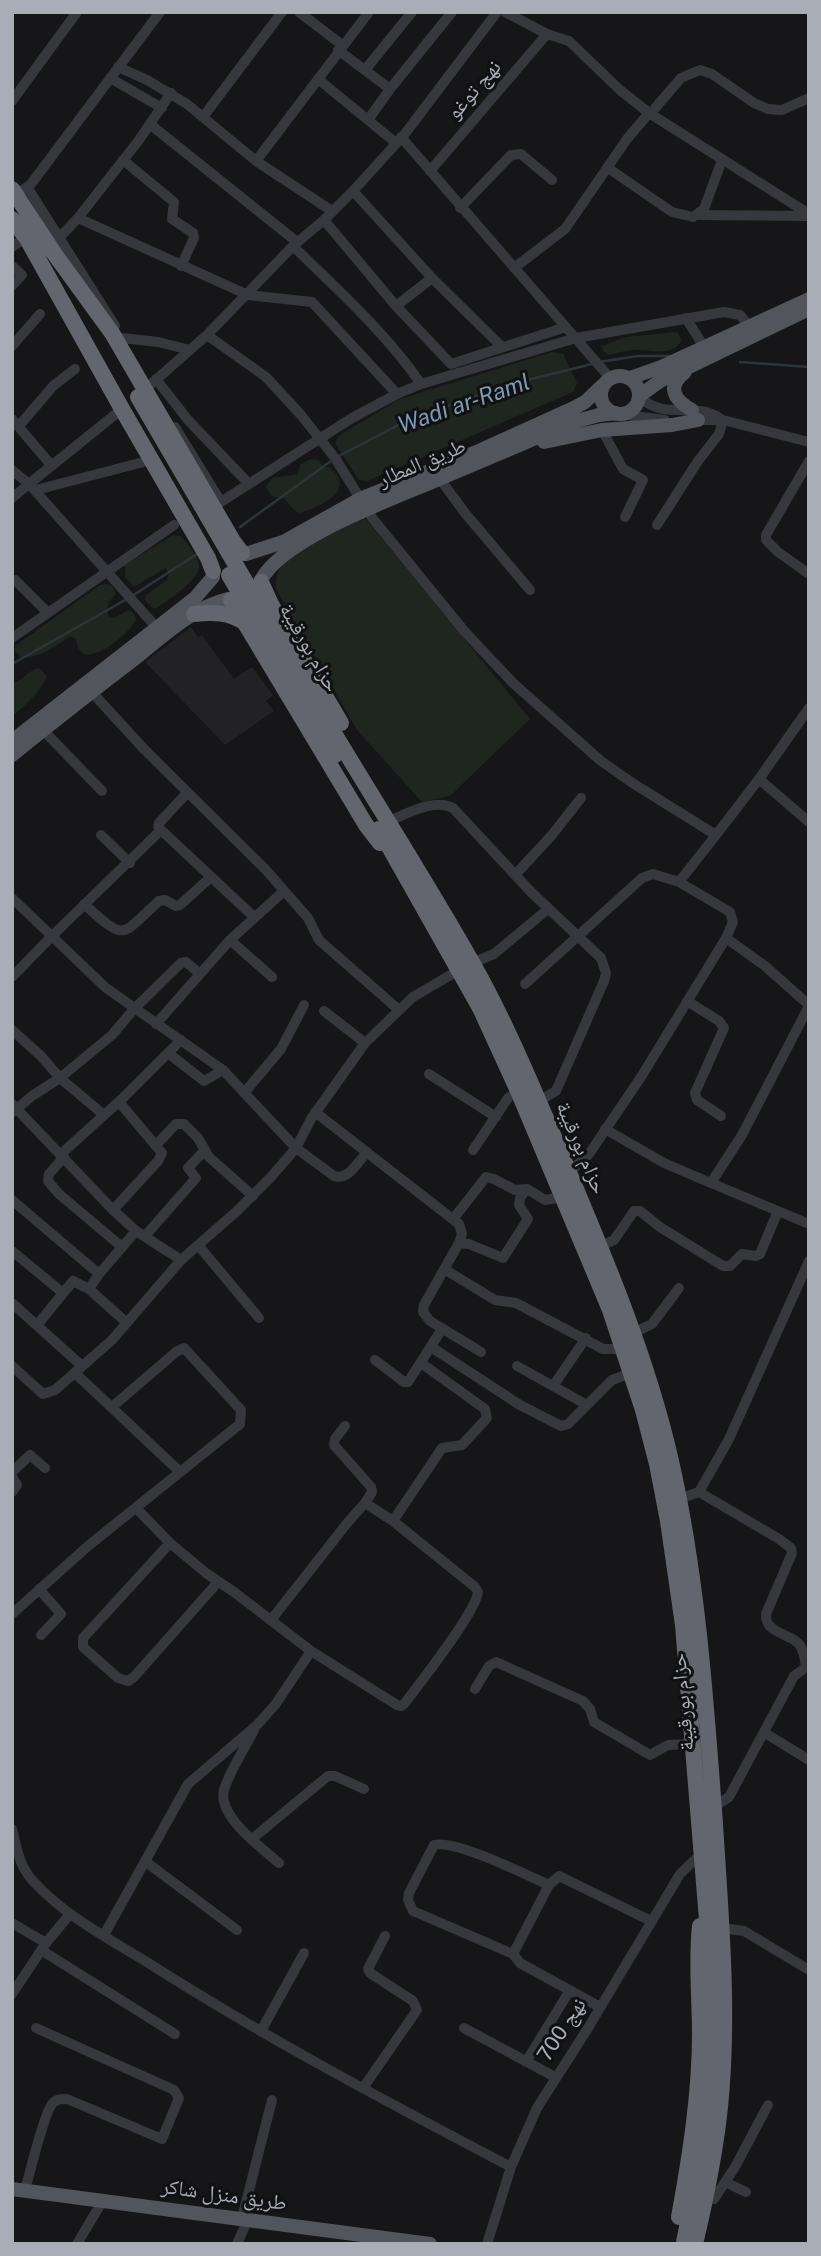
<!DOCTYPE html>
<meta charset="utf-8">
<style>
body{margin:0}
#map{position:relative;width:821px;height:2256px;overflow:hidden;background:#161618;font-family:"Public Sans",sans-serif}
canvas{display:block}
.frame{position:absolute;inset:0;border:14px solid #a8adb8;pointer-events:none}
</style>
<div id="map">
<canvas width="821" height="2256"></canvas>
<div class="frame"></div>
</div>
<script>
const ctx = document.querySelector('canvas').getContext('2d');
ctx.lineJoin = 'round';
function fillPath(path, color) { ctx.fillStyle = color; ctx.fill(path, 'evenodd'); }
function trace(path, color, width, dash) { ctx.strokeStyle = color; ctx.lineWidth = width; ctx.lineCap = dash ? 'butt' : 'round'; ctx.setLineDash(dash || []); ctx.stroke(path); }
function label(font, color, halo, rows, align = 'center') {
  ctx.font = font + ' "Public Sans","Noto Naskh Arabic",sans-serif'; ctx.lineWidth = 6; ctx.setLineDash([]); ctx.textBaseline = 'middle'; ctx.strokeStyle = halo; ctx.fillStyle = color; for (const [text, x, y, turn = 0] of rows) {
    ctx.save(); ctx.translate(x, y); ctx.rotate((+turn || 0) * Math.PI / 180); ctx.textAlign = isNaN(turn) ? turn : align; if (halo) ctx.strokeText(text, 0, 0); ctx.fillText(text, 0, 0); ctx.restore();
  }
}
fillPath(new Path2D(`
 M 191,627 L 198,637 L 202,635 L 234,679 L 252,667 L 273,695 L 266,701 L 274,711 L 225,745 L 145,662 Z`), '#222225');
fillPath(new Path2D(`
 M 677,332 L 682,340 C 671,359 648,348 631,350 C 624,351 616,353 609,355 L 603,351 L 602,346 L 626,337 Z
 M 552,352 L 563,353 L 577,383 L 573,392 L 367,481 L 359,480 L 335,444 L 338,436 L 400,399 Z
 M 310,459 L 318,460 L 324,467 L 329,467 C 359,490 320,507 299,513 C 291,509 290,503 283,498 C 274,498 269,496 266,486 L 272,478 L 297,474 L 301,464 Z
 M 365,518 L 530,719 L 450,796 L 422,802 L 357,730 L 276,589 C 276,582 276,574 280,568 C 292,550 344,528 365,518 Z
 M 173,535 L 181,536 C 188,545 197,554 199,565 C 202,578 168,600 157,608 L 152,608 L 145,600 L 146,595 L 167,580 L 169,574 L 166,568 L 134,587 L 125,577 L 125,565 Z
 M 107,584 L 112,586 L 116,594 L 108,603 L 108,616 L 114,618 L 128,610 L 133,612 L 136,620 C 128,634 100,658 84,654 L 78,648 L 76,639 L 70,636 C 54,648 43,656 22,658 L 15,651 L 15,646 L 100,585 Z
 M 38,668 L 47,676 C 41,690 25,707 12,716 L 12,683 C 22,681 28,671 38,668 Z`), '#1e261f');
trace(new Path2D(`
 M 599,362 L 638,356 L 669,356
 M 740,362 L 809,367
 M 337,457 L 408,420 L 511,384 L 592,364
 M 240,527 L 331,461
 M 132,596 L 197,554
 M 12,664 L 127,599`), '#2c353c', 2.5);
trace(new Path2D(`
 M 299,12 L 342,45
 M 505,12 L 547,34 L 569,41 L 620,90 L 649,113
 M 338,50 L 390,89 L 452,12
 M 118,67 L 147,80 L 187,104 L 256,161 L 332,211
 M 365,70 L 412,12
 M 110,78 L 162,108
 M 318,79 L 396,143
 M 171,93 L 139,140 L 78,218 L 248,295 L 312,302 L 397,394 L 352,418 L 213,507
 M 12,101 L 77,12
 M 650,114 L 681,78 L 700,70 L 712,74 L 754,103 L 768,109 L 782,110 L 809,98
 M 203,117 L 282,12
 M 368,120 L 390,89
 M 151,125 L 297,242
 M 401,137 L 610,378
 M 123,160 L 174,202 L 172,219 L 193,233 L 194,238 L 181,266
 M 256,161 L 369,12
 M 608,168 L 672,212 L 693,217 L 704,209 L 722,160
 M 430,171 L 547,34
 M 27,187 L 115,326
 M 23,190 L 31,184 L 160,12
 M 353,191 L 432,278 L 502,347
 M 460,208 L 511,155 L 521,154 L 552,180
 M 699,215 L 809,216
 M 324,220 L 396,306 L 451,364 L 566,327
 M 60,237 L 78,218
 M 293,246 C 337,289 386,333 421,384
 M 12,247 L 26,237
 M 12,266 L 22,275 L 12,286
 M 514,268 L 565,229 L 627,139 L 649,113 L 809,214
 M 396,306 L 432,278
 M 686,318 L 704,347
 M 207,335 L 266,377 L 301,415 L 335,458 L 373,519 L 465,632 L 513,683 L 601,761 L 634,784 L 716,835 L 759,779 L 809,708
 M 122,338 L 158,342 L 190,350
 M 12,346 L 40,314
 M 156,379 L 188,420 L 249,484
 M 150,385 L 207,335 L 293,246 L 324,220 L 353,191 L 404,135 L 497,12
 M 397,394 L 421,384 L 576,338 L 724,312 L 740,315 L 749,326
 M 639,397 C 668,422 694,400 721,419
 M 122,409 L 29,484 L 157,628
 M 619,414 L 665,420
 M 12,419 L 51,465
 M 692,420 L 723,420 L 809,442
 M 19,426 L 53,386 L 75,369
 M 175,427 L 221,502
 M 602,430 L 623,469 L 643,480 L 625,517
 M 809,461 L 766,535 L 766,540 L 778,552 L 809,574
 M 12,470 L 29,484 L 12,498
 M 440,479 L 465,513 L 530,590
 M 36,490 L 151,460
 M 657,525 L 698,461 L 719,434 L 723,420
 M 15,580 L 47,612
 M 12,638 L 174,525
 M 88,688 L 144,749 L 266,870 L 308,918 L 319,940 L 399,1010
 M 43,730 L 102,791
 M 759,779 L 809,822
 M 396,818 C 412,811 436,799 453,808 L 531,892 L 601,958 L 606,973 L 604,981 L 556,1091 L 539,1101
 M 161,830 L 158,827 L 159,823 L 187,793
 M 101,835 L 130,863
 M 515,875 L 552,835 L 581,798
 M 679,882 L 730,912 L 733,922 L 726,938
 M 12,898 L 106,988 L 223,1070 L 296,1148 L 334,1176 C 348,1181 358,1162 367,1152
 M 84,904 C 127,943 120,936 159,901 L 165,900 L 176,906 L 180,905 L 211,877
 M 230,940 L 272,977
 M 472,963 L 494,954 L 548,909
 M 12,977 L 51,937 L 161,830 L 254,917
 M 525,984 L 642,878 L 653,874 L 679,882 L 716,835
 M 687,1001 L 719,1021 L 724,1028 L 695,1093 L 697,1100 L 721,1116
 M 809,1006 L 742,1135 L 711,1183 L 809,1224
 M 324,1011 L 365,1043
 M 156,1024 L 230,940 L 284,891
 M 12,1030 L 41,1056 L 60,1078 L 32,1096 L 13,1112
 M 168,1053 L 204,1081 L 223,1070
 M 429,1074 L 496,1117
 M 244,1093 L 281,1049 L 304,1005
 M 12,1104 L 113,1210 L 136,1231 L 181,1260
 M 315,1112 L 459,1224 L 462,1234 L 459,1243 L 424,1305 L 423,1312 L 430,1321 L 481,1352
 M 104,1115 L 60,1078 L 112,1035 L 134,1009 L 181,963 L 186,962 L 200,974
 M 605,1129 L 664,1163 L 711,1183
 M 157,1144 L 176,1124 L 184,1124 L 198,1138 L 209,1157 L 253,1196
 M 473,1150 L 508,1098 L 518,1091
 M 61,1154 L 123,1098 L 181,1040
 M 64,1157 L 49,1174 L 48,1181 L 59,1194 L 122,1247
 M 569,1172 L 589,1154 L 641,1077 L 726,938 L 765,966 L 809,1005
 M 12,1200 L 99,1274
 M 113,1210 L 158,1161 L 162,1153 L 119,1102
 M 454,1218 L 486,1177 L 494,1179 L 515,1190 L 527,1189 L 545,1200 L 563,1197
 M 145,1236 L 196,1178 L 188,1168 L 204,1151
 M 459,1243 L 469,1244 L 503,1258 L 528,1219 L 519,1205 L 520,1198 L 527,1189
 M 198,1245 L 259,1318
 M 599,1247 L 614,1240 L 634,1211 L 640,1211 L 660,1227 L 723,1266 L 730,1266 L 742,1254 L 756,1256 L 760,1254 L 778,1211
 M 12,1251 L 63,1293
 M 444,1269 L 495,1300 L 516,1303 L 603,1349 L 624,1349
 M 12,1303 L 82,1366
 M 127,1323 L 89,1289 L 99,1274 L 136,1231
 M 38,1324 L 73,1281 L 89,1289
 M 633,1333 L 652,1324 L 679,1288
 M 431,1347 L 520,1405 L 561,1426 L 568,1424 L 612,1380 L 631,1373
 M 375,1360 L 404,1382 L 408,1382 L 442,1329
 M 12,1366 L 43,1394 L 55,1390 L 112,1340 L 181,1260 L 237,1211 L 271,1177 L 296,1148 L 311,1119 L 365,1043 L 413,997 L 459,970
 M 517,1366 L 587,1405
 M 75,1373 L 179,1471
 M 553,1386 L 586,1338
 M 345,1426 L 335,1439 L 334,1445 L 371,1487 L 372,1492 L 365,1503
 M 12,1472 L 30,1455 L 45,1468
 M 12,1477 L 17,1485 L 12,1492
 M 699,1492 L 779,1539 L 791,1548 L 792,1553 L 766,1614 C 765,1634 788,1632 799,1644 C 804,1650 805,1659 806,1667
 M 679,1499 L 699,1492 L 729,1439 L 809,1261
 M 136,1508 L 170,1543 L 206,1573 L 234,1592 L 311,1651 L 397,1705 L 401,1706 L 405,1703 C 420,1683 476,1612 478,1592 L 475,1587 L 393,1521 L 365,1503 L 348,1522 L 271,1620
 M 393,1521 L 442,1448 L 462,1445 L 487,1418 L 485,1409 L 421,1363
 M 170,1543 L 83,1638 L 83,1647 L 118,1678 L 128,1681 L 134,1677 L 218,1582
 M 39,1589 L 61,1614 L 41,1635
 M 12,1614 L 88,1546 L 240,1424 L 241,1410 L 184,1348 L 176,1352 L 112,1407
 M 475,1689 L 489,1666 L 496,1662 L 583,1701 L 590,1709 L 594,1722 L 650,1755 L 668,1745 L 692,1744
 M 254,1730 C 245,1748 229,1772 224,1790 C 217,1816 262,1848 279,1863
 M 765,1733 L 809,1760
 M 713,1804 L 720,1803 L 729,1797 L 794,1676 L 809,1665
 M 12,1829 C 17,1848 19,1867 34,1882 C 66,1917 110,1939 150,1964 C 266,2038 389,2103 511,2167
 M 252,1839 L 328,1776 L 335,1776 L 364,1789
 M 146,1862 L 237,1930
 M 549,1885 C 526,1875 455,1839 434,1845 L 409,1893 L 408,1900 L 413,1911 L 513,1954 L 520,1963 L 600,2007
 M 12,1923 L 46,1943
 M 729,1929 L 744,1931 L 809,1970
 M 104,1935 L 188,1784 L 257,1725 L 275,1705 L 311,1651
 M 41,1950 L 175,2034
 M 513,1954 L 549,1885 L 559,1876 L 651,1921
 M 12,1994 L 46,1943 L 70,1914
 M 464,2028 L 555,2077
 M 261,2031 L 304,1953
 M 526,2062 L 570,1990
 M 363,2088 L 417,2010 L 413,2001 L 370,1973 L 368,1969 L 385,1936
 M 725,2182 L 746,2192
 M 25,2190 C 30,2173 43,2116 52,2104 C 56,2099 60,2099 67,2099 L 162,2139 L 179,2098 L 174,2090 L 36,2028
 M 714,2199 L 735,2167 L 768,2105
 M 242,2218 L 272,2100
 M 77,2244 L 103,2200
 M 237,2244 L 248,2219
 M 487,2244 L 511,2167 L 537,2108 L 588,2028 L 680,1874 L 701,1854`), '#37383d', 10);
trace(new Path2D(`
 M 685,372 C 666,387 674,400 692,410
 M601 395a19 19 0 1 1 38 0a19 19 0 1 1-38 0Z
 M 630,378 L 661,367 L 809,299
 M 639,396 L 660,381 L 809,309
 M 544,442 L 602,430 L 672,425 L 698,420
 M 246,554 L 283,542 L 360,499 L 479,451 L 574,408 L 585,402 L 603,385
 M 261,580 C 284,537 396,498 441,478 C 484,460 527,442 570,423 L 599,415 L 616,413
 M 12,741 L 195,598 L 213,577
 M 12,755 C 53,722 95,689 137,657 C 163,636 194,607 228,599
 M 12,2189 L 430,2244`), '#53555c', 14);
trace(new Path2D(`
 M 12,189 L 54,253
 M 12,219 L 32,245
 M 26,237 L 122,409 L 208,558 L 213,571
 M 48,245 L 112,333 L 233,541 L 242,553
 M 261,582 L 271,604 L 341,723
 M 231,600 L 366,825 L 380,843
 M 194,614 C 213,612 229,612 245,623
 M 322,713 C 372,797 425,879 473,964 C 510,1030 538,1100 568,1170 C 608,1265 648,1360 671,1461 C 698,1580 706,1703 715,1824 C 721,1920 730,2020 719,2116 C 714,2159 705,2202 695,2244
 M 313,718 L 335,755
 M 379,829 L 480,1008 L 518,1091 L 610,1310 L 643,1410 L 657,1464 L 668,1521 L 683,1625 L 712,1981 L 710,2057 L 702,2153 L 684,2242
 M 679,2217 C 690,2157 700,2094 700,2034 C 700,1998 696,1961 700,1926`), '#63666e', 16);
trace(new Path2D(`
 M 138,397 L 322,713
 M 229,575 L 313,718`), '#63666e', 16);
label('21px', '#a8adb8', '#111113', [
 ["نهج توغو",474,90,-49],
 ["طريق المطار",422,463,-23],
 ["حزام بورقيبة",309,648,60],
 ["حزام بورقيبة",581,1148,67],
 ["حزام بورقيبة",683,1702,-95],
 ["نهج 700",562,2030,-57],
 ["طريق منزل شاكر",224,2195,8]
]);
label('italic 23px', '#7f9bb3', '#111113', [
 ["Wadi ar-Raml",464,404,-19]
]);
</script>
